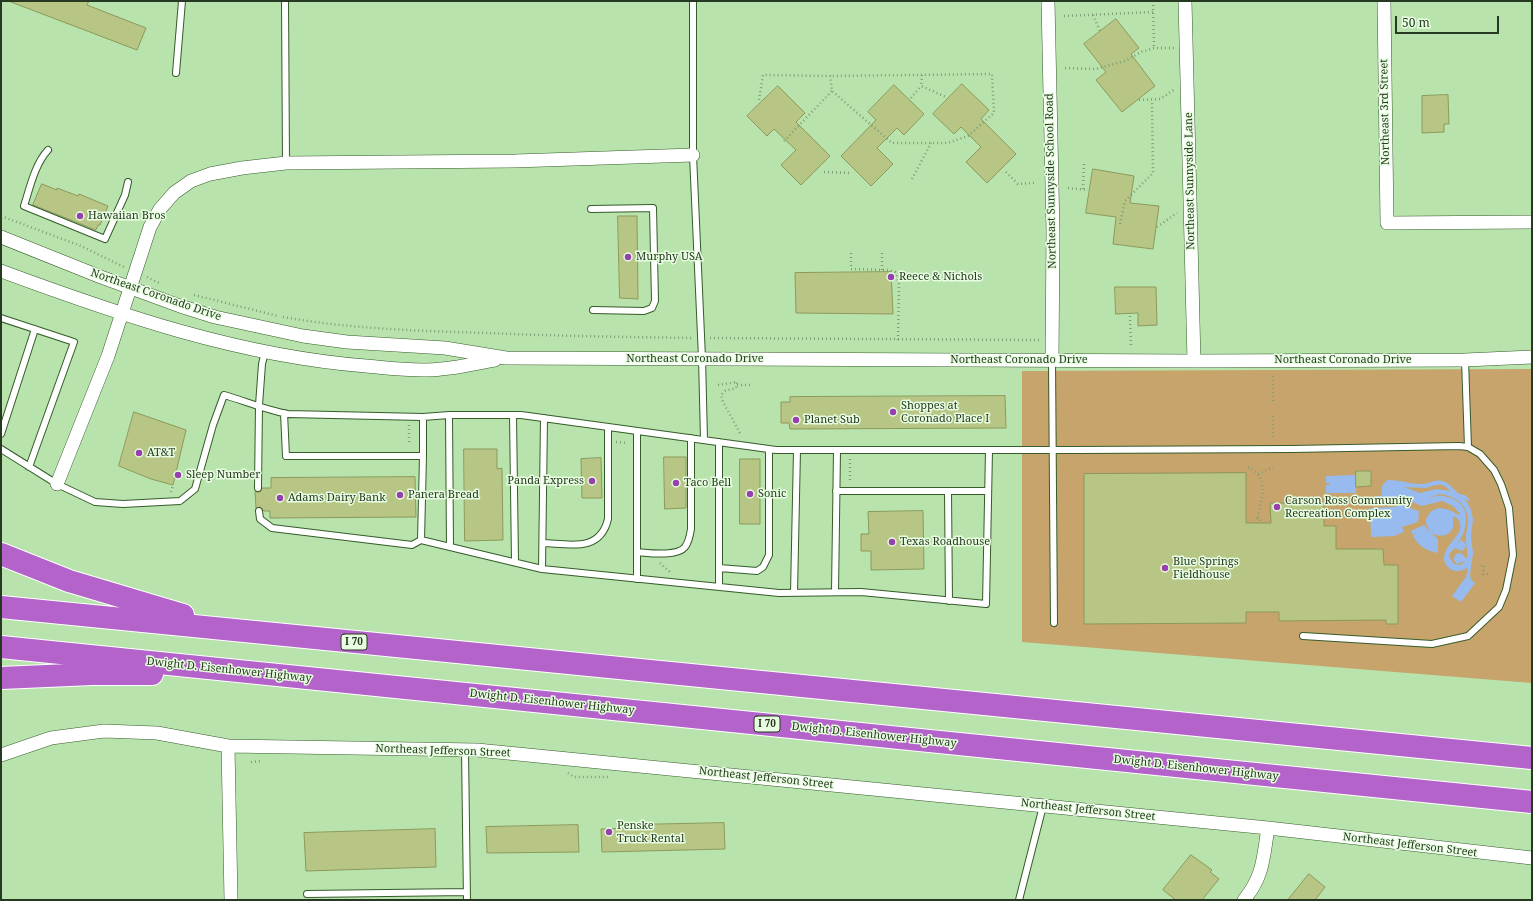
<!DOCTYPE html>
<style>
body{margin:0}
#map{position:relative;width:1533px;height:901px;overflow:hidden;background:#b8e3ac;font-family:"Noto Serif",serif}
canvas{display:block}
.frame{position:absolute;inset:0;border:2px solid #283923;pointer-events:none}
.scale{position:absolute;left:1395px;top:16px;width:104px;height:18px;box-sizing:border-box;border:2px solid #283923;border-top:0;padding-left:5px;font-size:12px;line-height:14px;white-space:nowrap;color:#283923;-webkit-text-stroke:3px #e8fee1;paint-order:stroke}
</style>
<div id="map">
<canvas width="1533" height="901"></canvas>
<div class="frame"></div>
<div class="scale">50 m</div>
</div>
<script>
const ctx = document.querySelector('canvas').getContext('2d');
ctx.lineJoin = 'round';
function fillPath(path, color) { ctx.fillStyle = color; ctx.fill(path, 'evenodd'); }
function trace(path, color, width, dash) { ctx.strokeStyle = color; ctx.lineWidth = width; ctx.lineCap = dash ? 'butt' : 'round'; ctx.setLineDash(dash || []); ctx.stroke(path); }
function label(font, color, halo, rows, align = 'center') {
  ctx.font = font + ' "Noto Serif",serif'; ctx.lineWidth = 3; ctx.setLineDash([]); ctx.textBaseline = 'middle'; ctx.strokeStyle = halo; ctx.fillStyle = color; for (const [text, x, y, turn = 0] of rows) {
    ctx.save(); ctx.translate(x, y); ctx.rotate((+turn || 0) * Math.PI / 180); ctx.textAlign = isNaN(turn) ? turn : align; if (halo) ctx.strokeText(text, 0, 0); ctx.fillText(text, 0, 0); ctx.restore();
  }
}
fillPath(new Path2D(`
 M 1532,369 L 1532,683 L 1022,642 L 1022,371 Z`), '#c7a46c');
fillPath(new Path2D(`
 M 1356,475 L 1356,493 L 1326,493 L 1326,485 L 1329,485 L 1329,483 L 1326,483 L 1326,476 Z
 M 1388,480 C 1398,479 1412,485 1423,484 C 1431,483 1436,478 1445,482 C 1453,485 1456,496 1465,495 L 1470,500 L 1468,501 L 1464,498 L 1470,507 L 1473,519 L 1471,537 L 1473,553 L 1470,575 L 1471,580 L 1475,583 L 1461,602 L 1452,596 L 1466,577 L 1468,569 L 1467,568 C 1461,571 1455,573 1449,568 C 1435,555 1455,541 1460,530 C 1461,525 1460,522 1457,518 L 1453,516 L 1453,528 C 1448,537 1440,537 1431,533 L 1438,539 L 1438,553 C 1427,551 1418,546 1413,536 L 1417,533 L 1413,535 L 1411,531 L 1424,525 L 1429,532 C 1429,529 1427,526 1426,523 C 1426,519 1427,516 1429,514 C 1438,503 1450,510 1459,515 L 1460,514 L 1453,506 L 1442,501 L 1422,506 L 1402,498 L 1390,501 L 1376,500 L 1376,496 L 1382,496 C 1381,489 1381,484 1388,480 ZM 1436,485 L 1443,485 L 1451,491 L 1436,489 L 1420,493 L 1404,487 L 1425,488 ZM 1440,494 C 1455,496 1469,505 1468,523 C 1468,527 1466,531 1466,535 C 1465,543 1468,550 1467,558 L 1466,558 L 1461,553 L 1456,554 L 1454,557 L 1454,560 L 1457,564 L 1465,561 L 1461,565 L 1454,564 L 1449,557 L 1450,553 L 1455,548 L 1462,551 L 1466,547 L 1465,543 L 1461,540 L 1457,544 C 1471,526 1471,500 1443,496 C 1437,495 1432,498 1428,498 Z
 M 1401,505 C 1408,505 1412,510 1419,511 L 1418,522 L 1402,527 L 1404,532 L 1394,536 L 1371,537 L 1370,508 L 1394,507 Z`), '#97baef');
const building = new Path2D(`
 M 11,1 L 89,1 L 87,5 L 146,28 L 137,50 L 11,2 Z
 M 1116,19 L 1139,48 L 1131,54 L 1155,86 L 1122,112 L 1096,80 L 1106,72 L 1084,44 Z
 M 962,84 L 989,110 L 981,119 L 1016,154 L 987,183 L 966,162 L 981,147 L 961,127 L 954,134 L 933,114 Z
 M 894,85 L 924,114 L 904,135 L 897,128 L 877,148 L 893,164 L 871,186 L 841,156 L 876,120 L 868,112 Z
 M 778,86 L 805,113 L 796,122 L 830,156 L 801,185 L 781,165 L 796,150 L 774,129 L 767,136 L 747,116 Z
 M 1448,95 L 1449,124 L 1444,124 L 1444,132 L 1422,133 L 1422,96 Z
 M 1093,169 L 1134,176 L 1130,203 L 1159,206 L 1153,249 L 1113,244 L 1116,217 L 1086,213 Z
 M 42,184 L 57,190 L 57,188 L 78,196 L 79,194 L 108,206 L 100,225 L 98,225 L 96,230 L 33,205 Z
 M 618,216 L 637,216 L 638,299 L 620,298 Z
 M 891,272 L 893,314 L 796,313 L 795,273 Z
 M 1115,287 L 1156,287 L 1157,325 L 1138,326 L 1138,313 L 1116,314 Z
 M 1005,396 L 1006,428 L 790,429 L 789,423 L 781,423 L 781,402 L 790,402 L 790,397 Z
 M 134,412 L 186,430 L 173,485 L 151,479 L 119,466 Z
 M 464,449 L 497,449 L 497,469 L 502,468 L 503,540 L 465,541 Z
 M 664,457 L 686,457 L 686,508 L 665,509 Z
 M 601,458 L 602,498 L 582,498 L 581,459 Z
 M 740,459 L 760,459 L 760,524 L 740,524 Z
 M 1356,471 L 1371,471 L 1371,486 L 1356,487 Z
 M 1246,473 L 1246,523 L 1271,523 L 1270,503 L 1324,503 L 1324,526 L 1336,526 L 1336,549 L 1383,549 L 1384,565 L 1398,565 L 1398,624 L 1386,624 L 1386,620 L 1279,621 L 1279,612 L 1246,612 L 1246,623 L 1084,624 L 1084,474 Z
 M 415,477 L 416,517 L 270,518 L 270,511 L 264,511 L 260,507 L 256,508 L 255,492 L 260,492 L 262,488 L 271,488 L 271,478 Z
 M 923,511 L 924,569 L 871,570 L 871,551 L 861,551 L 861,534 L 869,534 L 868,512 Z
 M 724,823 L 725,849 L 602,852 L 601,829 L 632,828 L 632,825 Z
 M 578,825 L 579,852 L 487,853 L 486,827 Z
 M 435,829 L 436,867 L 306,871 L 304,833 Z
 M 1191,855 L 1212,870 L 1210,872 L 1219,879 L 1202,900 L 1176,900 L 1163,890 Z
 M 1309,874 L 1325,887 L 1315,900 L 1288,900 Z`);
fillPath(building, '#b7c585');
trace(building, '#8c995a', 1);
const lane = new Path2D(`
 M 285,1 L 286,163
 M 693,1 L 693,155 L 702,358 L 704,440
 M 176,73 L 182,1
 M 48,150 C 35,164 30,187 24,206 L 105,239 L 125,195 L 128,182
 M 591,209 L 653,208 L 655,301 L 652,308 L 644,311 L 593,310
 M 1,318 L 74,342 L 29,467
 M 1052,360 L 1054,623
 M 1465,360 L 1468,447
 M 284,413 L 286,456 L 423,456 L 423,417
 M 449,415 L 450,547
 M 513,415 L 515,562
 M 1,434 L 35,329
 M 719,442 L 719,587
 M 1,449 L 57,484 L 95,502 L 123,504 L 180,501 L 195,489 L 213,425 L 224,395 C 245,401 266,410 288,414 L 423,417 L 449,415 L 521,415 L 776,450 L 1075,450 L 1292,449 L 1459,446 L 1468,447 L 1480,454 L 1494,470 L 1501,484 L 1509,508 L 1513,555 L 1506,590 L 1499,607 L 1468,636 L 1432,644 L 1303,636
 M 258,488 L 259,405 L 262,364 L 265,352
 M 836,491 L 988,491
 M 948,492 L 949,601
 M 259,511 L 260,519 L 272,528 L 412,545 L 421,540 L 423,456
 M 421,540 L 542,569 L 779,593 L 861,592 L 986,604 L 989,450
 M 543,543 C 569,544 600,553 608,519 L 608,427
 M 637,552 C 649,553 677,557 685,547 C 689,542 690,535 691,529 L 691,438
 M 719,568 L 757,571 L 763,567 L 769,555 L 769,449
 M 542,569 L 544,418
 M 637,579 L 637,431
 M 835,592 L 837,450
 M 794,593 L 797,450
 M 465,750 L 467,900
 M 307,894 L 467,892
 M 1019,900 L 1043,806`);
const street = new Path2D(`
 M 1048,1 L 1053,232 L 1052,360
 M 1185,1 L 1194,361
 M 1384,1 L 1387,223 L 1532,222
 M 1,237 L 101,277 L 180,306 L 215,317 L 303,336 L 347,342 L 445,348 L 506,358 L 1194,361 L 1465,360 L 1532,357
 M 1,271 C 120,315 239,356 366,366 C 389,368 418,372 441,369 C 459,368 477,363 495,360
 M 57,484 L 108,356 L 150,227 L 160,209 L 174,193 L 191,181 L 210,174 L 242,168 L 286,163 L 515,161 L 693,155
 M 228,746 L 231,900
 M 1,755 L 51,738 L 104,731 L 157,733 L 228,746 L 477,750 L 1268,828 L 1532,858
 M 1244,900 C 1264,875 1263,858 1268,828`);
const highway = new Path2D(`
 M 1,554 L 69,581 L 183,615
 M 1,607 L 1532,758
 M 1,647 L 1532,802
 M 1,678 L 92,674 L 152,674`);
trace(lane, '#365c2a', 8);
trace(street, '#365c2a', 14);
trace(highway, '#fff', 24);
trace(new Path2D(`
 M 1153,1 L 1154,48
 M 1093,15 L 1100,31
 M 1064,16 L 1153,12
 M 1065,68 L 1096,69 L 1125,61 L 1141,52 L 1154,48 L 1174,48
 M 922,75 L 921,86 L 946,97
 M 911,98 L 921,86
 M 759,100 L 763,75 L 830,76 L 832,91 L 892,143 L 948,143 L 968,136 L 994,113 L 992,74 L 830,76
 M 1139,100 L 1160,99 L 1175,89
 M 784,141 L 832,91
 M 824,172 L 852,173
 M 1006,172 L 1018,184 L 1034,183
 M 912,179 L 931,143
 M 1068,188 L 1088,190
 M 1083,189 L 1084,162
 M 1,216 L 81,246 L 124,267
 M 1120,224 L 1125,201 L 1153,173 L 1152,100
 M 1157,227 L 1177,213
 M 851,253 L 851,269 L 889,270 L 895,272 L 899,284 L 898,340
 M 882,270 L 882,253
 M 147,277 L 159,283
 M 194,295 L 278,316
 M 1130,316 L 1131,345
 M 283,317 C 351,329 419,331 488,333 C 556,336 625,337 693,338
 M 710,338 L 1039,340
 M 718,385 L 737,382 L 736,388 L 725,391 L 721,395 L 723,402 L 741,435
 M 737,385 L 752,385
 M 1273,401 L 1273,375
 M 1273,416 L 1273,439
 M 409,425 L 409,444
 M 616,442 L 627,443
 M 850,459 L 850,481
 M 1248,467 C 1271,480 1261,496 1258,517 L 1262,523
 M 1258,474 L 1273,467
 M 171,492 L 173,485
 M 1256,523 L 1258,517
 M 660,563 L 670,572
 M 1481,566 L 1484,565 L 1483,574 L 1489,574
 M 251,762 L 262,761
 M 568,773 L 574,777 L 608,777`), '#7fa076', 2.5, [1, 3]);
trace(lane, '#fff', 6);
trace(street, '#fff', 13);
trace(highway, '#b363c9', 22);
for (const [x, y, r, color] of [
 [80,216,4,"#9640ad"],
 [628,257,4,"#9640ad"],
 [891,277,4,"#9640ad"],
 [893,412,4,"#9640ad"],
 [796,420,4,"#9640ad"],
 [139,453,4,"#9640ad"],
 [178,475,4,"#9640ad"],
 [592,481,4,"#9640ad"],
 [676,483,4,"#9640ad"],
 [750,494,4,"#9640ad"],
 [400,495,4,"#9640ad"],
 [280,498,4,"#9640ad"],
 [1277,507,4,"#9640ad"],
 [892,542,4,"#9640ad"],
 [1165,568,4,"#9640ad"],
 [609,832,4,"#9640ad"]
]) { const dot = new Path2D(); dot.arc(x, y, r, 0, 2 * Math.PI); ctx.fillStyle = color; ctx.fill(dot); trace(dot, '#e8fee1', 1.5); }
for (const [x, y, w] of [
 [354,642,26],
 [767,724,26]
]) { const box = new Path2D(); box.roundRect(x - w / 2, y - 8, w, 16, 3); ctx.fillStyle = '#e8fee1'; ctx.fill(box); trace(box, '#283923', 1); }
label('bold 10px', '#283923', null, [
 ["I 70",354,642],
 ["I 70",767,724]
]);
label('11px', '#283923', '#e8fee1', [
 ["Northeast 3rd Street",1385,112,-91],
 ["Northeast Sunnyside School Road",1051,181,-91],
 ["Northeast Sunnyside Lane",1190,181,-91],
 ["Northeast Coronado Drive",156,295,19],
 ["Northeast Coronado Drive",695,359],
 ["Northeast Coronado Drive",1019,360],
 ["Northeast Coronado Drive",1343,360],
 ["Dwight D. Eisenhower Highway",229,670,6],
 ["Dwight D. Eisenhower Highway",552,702,6],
 ["Dwight D. Eisenhower Highway",874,735,6],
 ["Northeast Jefferson Street",443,751,2],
 ["Dwight D. Eisenhower Highway",1196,768,6],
 ["Northeast Jefferson Street",766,778,6],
 ["Northeast Jefferson Street",1088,810,6],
 ["Northeast Jefferson Street",1410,845,7]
]);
label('11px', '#283923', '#e8fee1', [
 ["Hawaiian Bros",88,216],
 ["Murphy USA",636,257],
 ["Reece & Nichols",899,277],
 ["Shoppes at",901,406],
 ["Coronado Place I",901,419],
 ["Planet Sub",804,420],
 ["AT&T",147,453],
 ["Sleep Number",186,475],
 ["Panda Express",584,481,"right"],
 ["Taco Bell",684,483],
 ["Sonic",758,494],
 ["Panera Bread",408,495],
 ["Adams Dairy Bank",288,498],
 ["Carson Ross Community",1285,501],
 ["Recreation Complex",1285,514],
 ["Texas Roadhouse",900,542],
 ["Blue Springs",1173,562],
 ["Fieldhouse",1173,575],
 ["Penske",617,826],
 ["Truck Rental",617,839]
], 'left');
</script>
